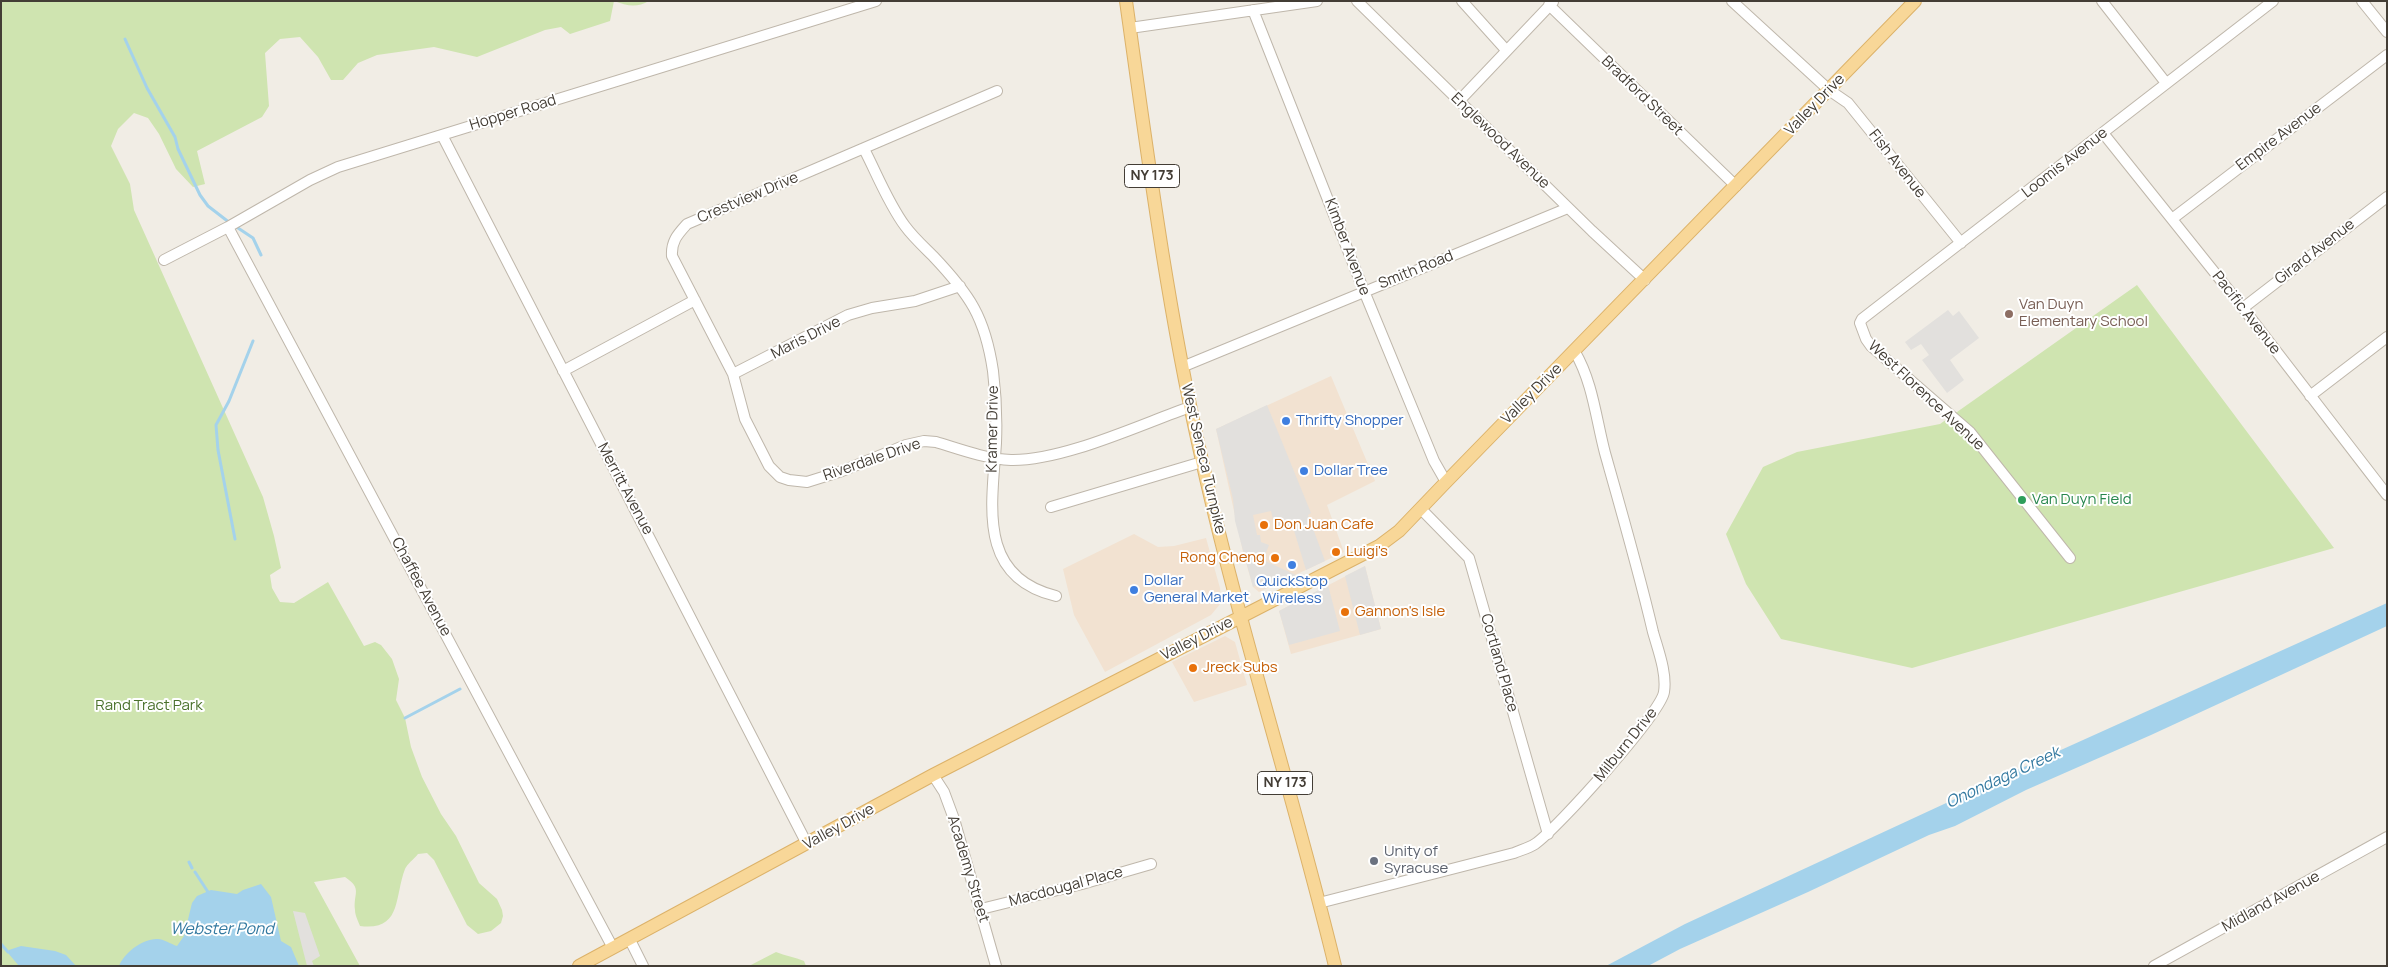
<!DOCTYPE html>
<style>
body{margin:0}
#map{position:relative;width:2388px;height:967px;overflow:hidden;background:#f1ede5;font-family:Manrope,sans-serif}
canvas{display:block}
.frame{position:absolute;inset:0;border:2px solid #433d35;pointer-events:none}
</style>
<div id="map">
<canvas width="2388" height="967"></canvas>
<div class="frame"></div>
</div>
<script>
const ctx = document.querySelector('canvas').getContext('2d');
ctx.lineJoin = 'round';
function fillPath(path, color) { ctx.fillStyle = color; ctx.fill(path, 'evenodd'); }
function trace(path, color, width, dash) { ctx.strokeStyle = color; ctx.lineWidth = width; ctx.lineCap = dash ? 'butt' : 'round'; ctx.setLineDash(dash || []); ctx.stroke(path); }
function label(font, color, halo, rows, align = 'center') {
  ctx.font = font + ' Manrope,sans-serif'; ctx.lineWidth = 4; ctx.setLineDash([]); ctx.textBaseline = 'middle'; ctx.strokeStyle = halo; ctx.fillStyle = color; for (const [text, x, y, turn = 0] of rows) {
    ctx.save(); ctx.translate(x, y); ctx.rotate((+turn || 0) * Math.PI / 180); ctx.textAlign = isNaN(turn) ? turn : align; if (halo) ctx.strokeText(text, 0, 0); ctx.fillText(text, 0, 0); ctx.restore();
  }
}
fillPath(new Path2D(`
 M 1331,376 L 1375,481 L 1327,505 L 1344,552 L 1259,592 L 1253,587 L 1243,552 L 1216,429 Z
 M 1134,534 L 1158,547 L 1174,546 L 1206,538 L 1220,588 L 1221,603 L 1211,615 L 1105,672 L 1074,615 L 1063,569 Z
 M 1365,566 L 1381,629 L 1291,654 L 1279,611 Z
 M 1225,636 L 1235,642 L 1247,685 L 1194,702 L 1172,662 Z`), '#f2e2d1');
fillPath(new Path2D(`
 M 1,1 L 649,1 C 637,8 627,6 614,1 L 610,21 L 570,34 L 561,27 L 545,30 L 477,57 L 434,47 L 377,55 L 358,63 L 343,80 L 331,80 L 318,57 L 300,37 L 280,39 L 265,53 L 269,106 L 262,117 L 197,151 L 205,184 L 193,187 L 176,169 L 159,134 L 148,118 L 134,113 L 118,129 L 111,146 L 130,184 L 134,210 L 263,497 L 274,536 L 281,568 L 270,575 L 272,588 L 280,602 L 294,603 L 328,582 L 364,646 L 375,642 L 381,645 L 392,659 L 399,679 L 396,700 L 405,718 L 411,747 L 422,777 L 441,814 L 456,836 L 479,883 L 497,899 L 502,910 L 503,916 L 501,923 L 491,931 L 478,934 L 467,925 L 434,860 L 427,853 L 418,854 C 414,859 407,864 405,869 C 394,898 402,931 360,926 C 358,921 355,915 355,910 C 353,893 363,889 345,877 L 314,882 L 360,966 L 1,966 Z
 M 2137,285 L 2334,548 L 1912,668 L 1781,639 L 1746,584 L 1726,534 L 1763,467 L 1797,452 L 1940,424 Z
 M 776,952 C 785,956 795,957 804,961 L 806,966 L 749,966 Z`), '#cfe4b0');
fillPath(new Path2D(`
 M 1948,310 L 1953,316 L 1959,311 L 1979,338 L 1950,360 L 1964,380 L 1947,393 L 1922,360 L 1929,355 L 1921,344 L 1911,350 L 1905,342 Z
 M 1267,405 L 1311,513 L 1308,515 L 1325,561 L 1306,570 L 1292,524 L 1276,531 L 1271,511 L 1253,515 L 1257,535 L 1260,535 L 1261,542 L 1269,545 L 1263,560 L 1296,575 L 1264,589 L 1261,583 L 1253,587 L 1235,521 L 1233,499 L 1216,429 Z
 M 1365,566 L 1381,629 L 1360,635 L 1345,576 Z
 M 1328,585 L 1340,631 L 1289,645 L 1279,611 Z
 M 293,911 L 305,913 L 320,956 L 312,961 L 314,966 L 307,966 Z`), '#e2e0dd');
fillPath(new Path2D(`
 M 2387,603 L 2387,626 L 2151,735 L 2026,790 L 1955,826 L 1929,835 L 1808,892 L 1680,949 L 1648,966 L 1606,966 L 1685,924 L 2052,754 Z
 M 261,884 L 271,897 L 281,941 L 291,947 L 299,966 L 119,966 C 124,953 143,938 158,939 C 163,939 171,944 177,946 L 184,936 L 192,903 L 197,896 L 211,890 L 237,894 L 243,890 Z
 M 21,946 L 55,951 L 66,955 L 76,966 L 19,966 L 8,953 L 9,950 Z`), '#a4d2eb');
trace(new Path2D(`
 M 125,39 L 147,88 L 175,137 L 178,149 L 200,195 L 208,206 L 230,223
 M 235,226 L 253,238 L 261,255
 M 235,539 L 218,450 L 216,425 L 229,401 L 253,341
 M 405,718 L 460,689
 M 189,862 L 192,868
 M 195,872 L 208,892
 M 1,944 L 8,952`), '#a4d2eb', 3);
const minor = new Path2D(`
 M 1357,1 L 1592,231 L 1645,280
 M 1462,1 L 1506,50
 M 1732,1 L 1829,90 L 1848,103 L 1961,243
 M 2102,1 L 2166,83
 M 2362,1 L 2387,32
 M 1549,5 L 1736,186
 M 1253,10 L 1364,291 L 1434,461 L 1446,482
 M 1130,28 L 1317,1
 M 997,91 L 687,224 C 678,234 671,241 672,256 L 733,374 L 745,419 L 769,466 L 780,477 L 789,480 L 807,482 L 842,471 L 906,445 L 924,441 L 936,442 C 959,449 986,459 1011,460 C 1063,461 1139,425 1190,407
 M 1459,101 L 1553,2
 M 2103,133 L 2243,308 L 2387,495
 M 442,135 L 807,844
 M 864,149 C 877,174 888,203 905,226 C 913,237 924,247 933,256 C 970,295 985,317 993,371 C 996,395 997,419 996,443 C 992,505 977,577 1056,596
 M 2172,219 L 2387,55
 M 228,227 L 613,948
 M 164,260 L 228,227 L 310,180 L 338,167 L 876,1
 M 2243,308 L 2387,197
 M 1182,367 L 1568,208
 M 563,371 L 695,300
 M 733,374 L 848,315 L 872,308 L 915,301 L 960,286
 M 2310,396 L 2387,337
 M 1051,507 L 1202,462
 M 1421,509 L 1469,558 L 1548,834
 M 2070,558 L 1970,432 L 1871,346 L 1866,339 L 1860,323 L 1862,319 L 2273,1
 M 933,775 L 944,792 L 954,819 L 996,966
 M 1319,903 L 1514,853 C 1521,850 1529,848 1535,844 C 1557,829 1661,713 1664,692 C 1667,673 1658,650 1653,632 C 1639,572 1622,513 1605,453 C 1596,419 1593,383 1575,352
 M 981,909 L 1082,884 L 1151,864
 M 630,940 L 643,966
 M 2154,966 L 2387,837`);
const major = new Path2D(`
 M 1126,1 C 1147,150 1166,300 1199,447 C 1237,622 1293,792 1335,966
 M 579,966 L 933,775 L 1379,546 L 1399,531 L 1446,482 L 1915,1`);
trace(minor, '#bfb7ab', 12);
trace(major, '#dcb269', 14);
trace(minor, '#fff', 10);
trace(major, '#f8d798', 12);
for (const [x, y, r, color] of [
 [2009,314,5,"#8d6e63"],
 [1286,421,5,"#3f7fe0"],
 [1304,471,5,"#3f7fe0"],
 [2022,500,5,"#2e9e5b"],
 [1264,525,5,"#e8710a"],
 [1336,552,5,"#e8710a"],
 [1275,558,5,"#e8710a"],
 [1292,565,5,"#3f7fe0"],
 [1134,590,5,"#3f7fe0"],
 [1345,612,5,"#e8710a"],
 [1193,668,5,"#e8710a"],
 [1374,861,5,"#6b7280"]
]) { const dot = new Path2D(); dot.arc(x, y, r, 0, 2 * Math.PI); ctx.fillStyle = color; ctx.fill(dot); trace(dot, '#fff', 2); }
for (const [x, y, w] of [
 [1152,176,55],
 [1285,783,55]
]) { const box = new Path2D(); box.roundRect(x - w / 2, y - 11.5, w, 23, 4); ctx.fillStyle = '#fff'; ctx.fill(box); trace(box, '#433d35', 1); }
label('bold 14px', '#433d35', null, [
 ["NY 173",1152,176],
 ["NY 173",1285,783]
]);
label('15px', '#433d35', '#fff', [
 ["Bradford Street",1642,96,44],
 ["Valley Drive",1815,105,-46],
 ["Hopper Road",513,113,-17],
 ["Empire Avenue",2279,137,-37],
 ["Englewood Avenue",1500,141,44],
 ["Loomis Avenue",2065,163,-38],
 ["Fish Avenue",1897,164,52],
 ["Crestview Drive",748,198,-23],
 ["Kimber Avenue",1347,247,69],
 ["Girard Avenue",2315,252,-38],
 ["Smith Road",1416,270,-22],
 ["Pacific Avenue",2246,313,52],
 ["Maris Drive",806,338,-27],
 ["Valley Drive",1532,394,-45],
 ["West Florence Avenue",1926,396,43],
 ["Kramer Drive",993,429,-89],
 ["West Seneca Turnpike",1203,459,77],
 ["Riverdale Drive",872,460,-19],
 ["Merritt Avenue",625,489,62],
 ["Chaffee Avenue",421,587,62],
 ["Valley Drive",1197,639,-27],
 ["Cortland Place",1499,663,74],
 ["Milburn Drive",1626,745,-51],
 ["Valley Drive",839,827,-29],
 ["Academy Street",968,869,73],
 ["Macdougal Place",1066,887,-15],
 ["Midland Avenue",2271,902,-29]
]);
label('15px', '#785e54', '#fff', [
 ["Van Duyn",2019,305],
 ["Elementary School",2019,322]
], 'left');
label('15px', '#366cbe', '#fff', [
 ["Thrifty Shopper",1296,421],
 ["Dollar Tree",1314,471],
 ["Dollar",1144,581],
 ["General Market",1144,598],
 ["QuickStop",1292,582,"center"],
 ["Wireless",1292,599,"center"]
], 'left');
label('15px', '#27864d', '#fff', [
 ["Van Duyn Field",2032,500]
], 'left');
label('15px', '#c56008', '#fff', [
 ["Don Juan Cafe",1274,525],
 ["Luigi's",1346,552],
 ["Rong Cheng",1265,558,"right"],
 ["Gannon's Isle",1355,612],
 ["Jreck Subs",1203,668]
], 'left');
label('15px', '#4a712c', '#fff', [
 ["Rand Tract Park",149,706]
]);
label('15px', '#5b616d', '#fff', [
 ["Unity of",1384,852],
 ["Syracuse",1384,869]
], 'left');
label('italic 16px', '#3379a0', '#fff', [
 ["Onondaga Creek",2003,778,-25],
 ["Webster Pond",222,930]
]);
</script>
